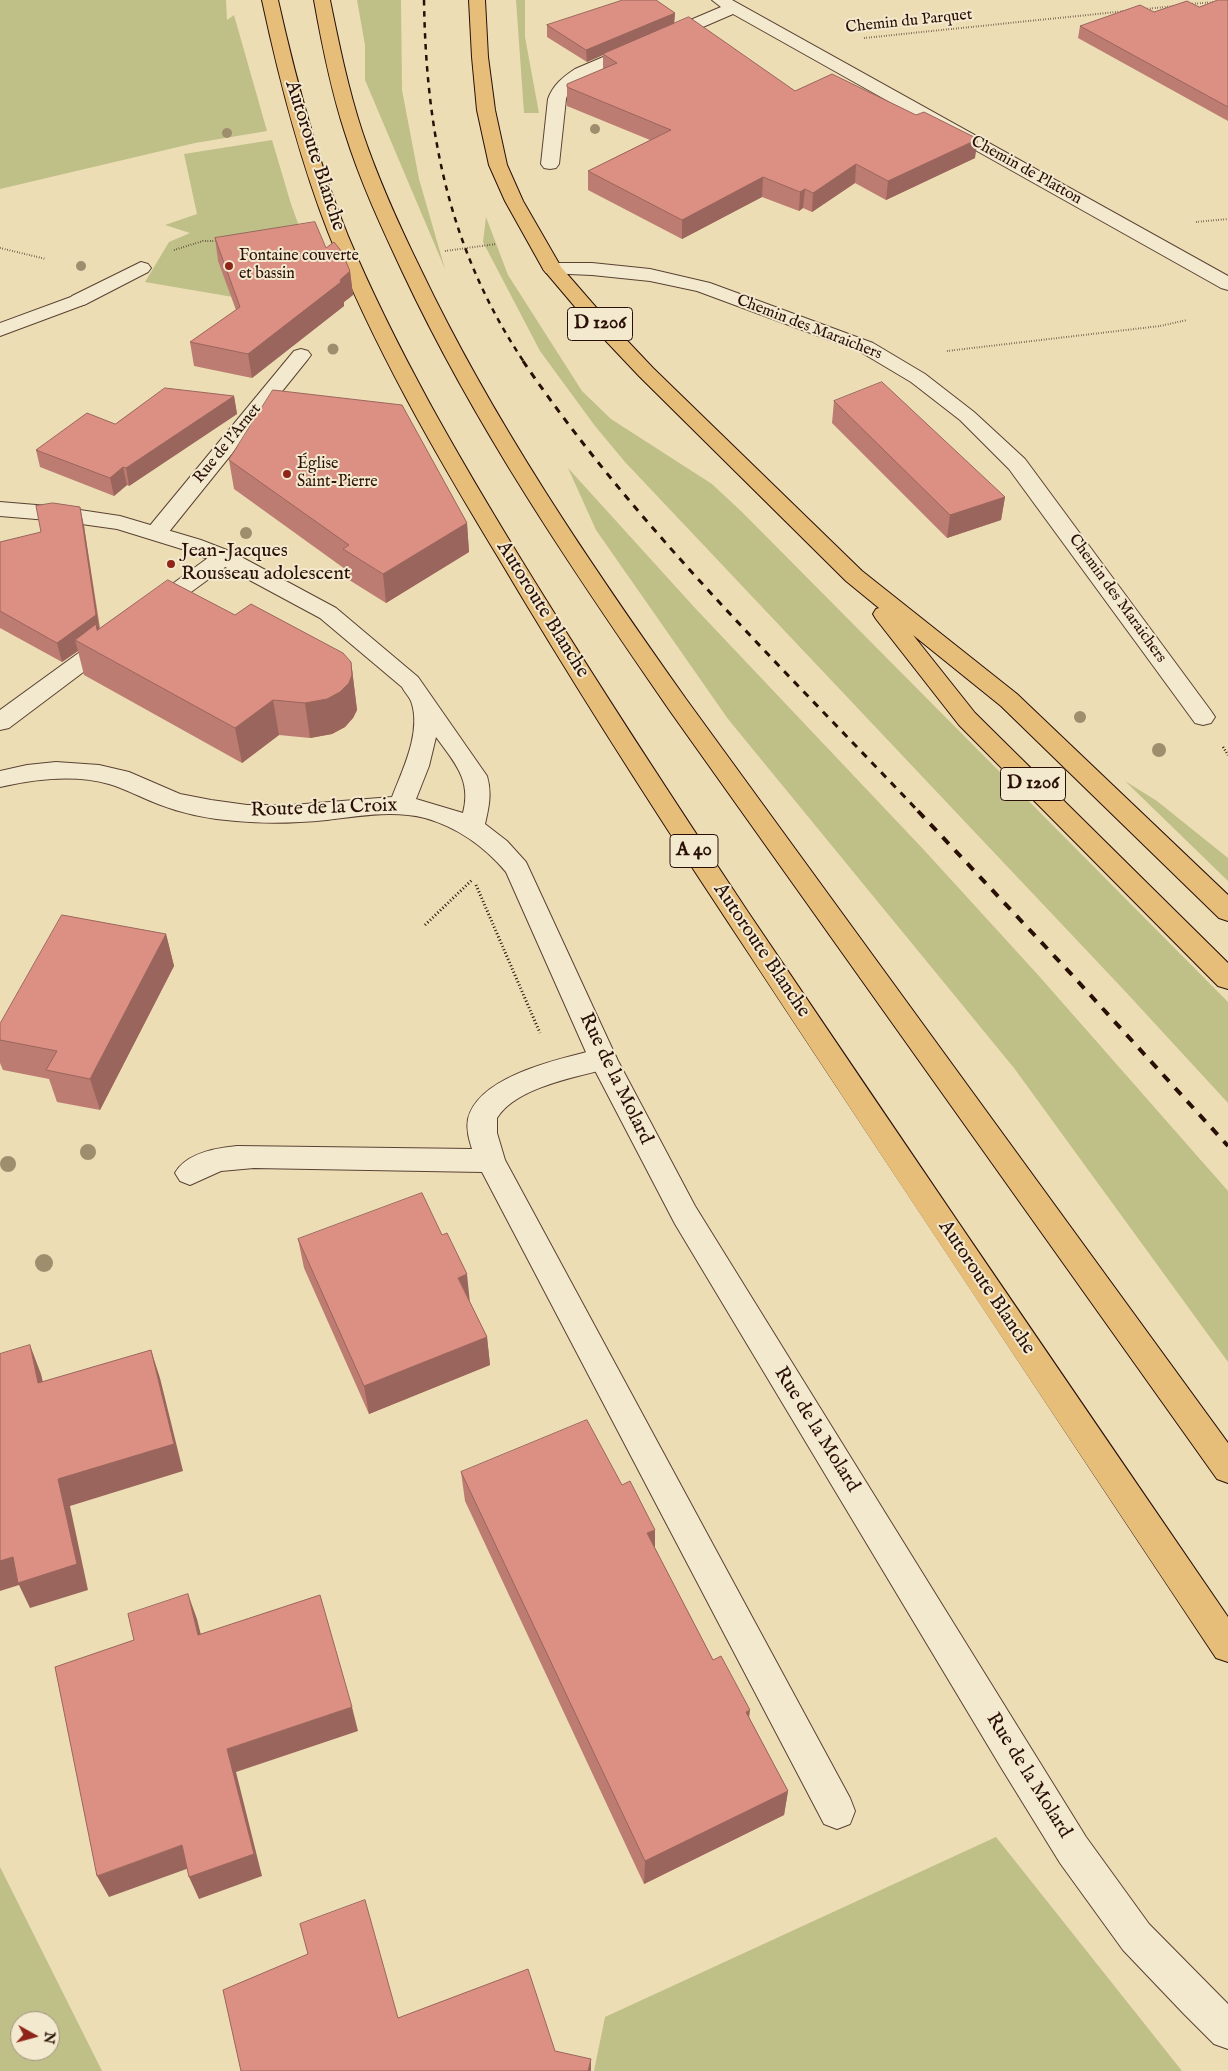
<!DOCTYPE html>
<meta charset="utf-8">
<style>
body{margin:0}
#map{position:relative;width:1228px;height:2071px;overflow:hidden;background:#edddb5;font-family:"IM FELL English",serif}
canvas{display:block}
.north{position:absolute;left:10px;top:2011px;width:50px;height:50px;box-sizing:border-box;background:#f3e9cf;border:1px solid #a2927f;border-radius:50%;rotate:97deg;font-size:14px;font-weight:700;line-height:20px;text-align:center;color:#290f06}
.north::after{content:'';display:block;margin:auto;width:18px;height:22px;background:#8f2418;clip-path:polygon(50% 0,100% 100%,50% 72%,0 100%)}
</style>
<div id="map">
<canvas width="1228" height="2071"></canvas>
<div class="north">N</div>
</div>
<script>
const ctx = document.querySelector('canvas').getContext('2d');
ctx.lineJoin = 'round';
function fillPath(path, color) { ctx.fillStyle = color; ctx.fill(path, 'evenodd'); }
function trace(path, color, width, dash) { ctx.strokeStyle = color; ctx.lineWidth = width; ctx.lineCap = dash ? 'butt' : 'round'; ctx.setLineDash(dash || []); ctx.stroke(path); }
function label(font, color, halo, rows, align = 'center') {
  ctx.font = font + ' "IM FELL English",serif'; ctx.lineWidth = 4; ctx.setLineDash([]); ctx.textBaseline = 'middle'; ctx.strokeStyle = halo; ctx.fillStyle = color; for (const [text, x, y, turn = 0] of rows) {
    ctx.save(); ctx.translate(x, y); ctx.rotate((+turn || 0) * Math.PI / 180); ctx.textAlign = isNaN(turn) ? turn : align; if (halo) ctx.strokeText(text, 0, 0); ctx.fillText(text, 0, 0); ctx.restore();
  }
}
fillPath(new Path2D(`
 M 0,0 L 226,0 L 227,20 L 234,15 L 267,131 L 195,143 L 0,189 Z
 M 357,0 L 401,0 L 402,90 L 419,179 L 445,269 L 365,80 L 365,45 Z
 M 516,0 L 525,0 L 525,37 L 539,113 L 524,113 Z
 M 272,140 L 291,204 L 316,273 L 268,303 L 145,282 L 169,242 L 190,233 L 165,225 L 197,214 L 184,154 Z
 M 486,217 L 508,275 L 582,391 L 611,419 L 712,484 L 742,512 L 1228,1002 L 1228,1103 L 1123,989 L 625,462 L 595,426 L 540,351 L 483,242 Z
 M 568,468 L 695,608 L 924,850 L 1039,976 L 1228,1191 L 1228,1362 L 1014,1068 L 728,719 L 596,530 Z
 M 1125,781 L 1157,801 L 1228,858 L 1228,881 Z
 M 996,1837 L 1182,2071 L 594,2071 L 605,2017 Z
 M 0,1867 L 102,2071 L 0,2071 ZM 20,2021 L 50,2021 L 50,2051 L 20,2051 Z`), '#bfbf88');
const service = new Path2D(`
 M 141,262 L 148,264 L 151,268 L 148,272 L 86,304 L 79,306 L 72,304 L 69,300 L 72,296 Z
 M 603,1048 L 613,1051 L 617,1059 L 613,1067 C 579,1077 517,1086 497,1118 L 497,1133 L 505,1160 L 850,1798 L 855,1811 L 850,1824 L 837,1829 L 824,1824 L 482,1172 L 254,1168 L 221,1171 L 190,1185 L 180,1181 L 175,1173 C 186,1153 216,1148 237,1146 L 472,1149 C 469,1139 466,1129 468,1119 C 479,1074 565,1058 603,1048 Z`);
const minor = new Path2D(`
 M 712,0 L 732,0 L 1228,276 L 1228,290 L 1221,288 L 733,14 L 587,77 C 577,83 569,87 566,99 L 559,164 L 556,168 L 550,169 L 544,168 L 541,164 L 548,99 C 553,85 563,77 575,69 L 721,7 Z
 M 553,263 L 592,263 L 650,269 L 710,283 L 873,343 L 925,374 L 974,412 L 1025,459 L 1211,711 L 1215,717 L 1211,723 L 1203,725 L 1195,723 L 1009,469 L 960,420 L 911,382 L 859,351 L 697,291 L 650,281 L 592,275 L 546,273 L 543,269 L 546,265 Z
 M 79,294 L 86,296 L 89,300 L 86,304 L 0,336 L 0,323 Z
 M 301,349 L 308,351 L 311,355 L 308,359 L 164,538 L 156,540 L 148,538 L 145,533 L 148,528 L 294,351 Z
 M 224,550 L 232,552 L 235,557 L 232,562 L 161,614 L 153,616 L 145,614 L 142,609 L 145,604 L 216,552 Z
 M 110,634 L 118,636 L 122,641 L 118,646 L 9,728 L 0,730 L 0,710 L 102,636 Z`);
const tertiary = new Path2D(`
 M 0,502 L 60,507 L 120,516 L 201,540 L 232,552 L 336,608 L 418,677 L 487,776 C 492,793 489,807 485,824 L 507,841 L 526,862 L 617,1059 L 695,1206 L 1086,1837 L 1149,1924 L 1228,2004 L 1228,2049 L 1214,2044 L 1184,2014 L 1123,1950 L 1060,1863 L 1002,1769 L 675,1224 L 589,1059 L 506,872 C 485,847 457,827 425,818 C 393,810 359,816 327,820 C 297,823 266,824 236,821 C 210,819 183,814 158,804 C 142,798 126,789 109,784 C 74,774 35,779 0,787 L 0,771 L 27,765 L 56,762 L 99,765 L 129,772 L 180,794 L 211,800 L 247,805 L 292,805 L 392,797 C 403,769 422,731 411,701 C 409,696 404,692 402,687 L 320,618 L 216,562 L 185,550 L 117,529 L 60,521 L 0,516 ZM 436,737 C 454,762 472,780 463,813 L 416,799 L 429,766 Z`);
const primary = new Path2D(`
 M 469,0 L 485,0 L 488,57 L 495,110 L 507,165 L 523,201 L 561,267 L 601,313 L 653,368 L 862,571 L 1017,694 L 1228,895 L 1228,921 L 1219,918 L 1001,706 L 913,635 L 975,713 L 1228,963 L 1228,989 L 1218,986 L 959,725 L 876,619 L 873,614 L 876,609 L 879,608 L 846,581 L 639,376 L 587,321 L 543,269 L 505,201 L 489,165 L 477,110 L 472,57 Z`);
const motorway = new Path2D(`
 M 262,0 L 278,0 C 296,80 317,160 348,236 C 396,350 458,456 522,561 C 595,680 671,796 748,912 C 907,1148 1067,1382 1228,1617 L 1228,1662 L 1216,1658 C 1053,1414 890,1170 730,925 C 650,804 572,682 498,557 C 435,453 373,346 328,232 C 299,157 279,79 262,0 Z
 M 314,0 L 330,0 C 339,44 348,88 362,131 C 378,179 399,225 421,270 C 494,423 589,562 686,699 L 1228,1443 L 1228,1483 L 1217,1479 L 670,711 C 572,569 475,427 402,271 C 381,226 360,181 345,133 C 331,90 322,45 314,0 Z`);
trace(service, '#5a4232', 2);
trace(minor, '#5a4232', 2);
trace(tertiary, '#5a4232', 2);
trace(primary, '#290f06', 2);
trace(motorway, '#290f06', 2);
trace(new Path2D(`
 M 1190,4 L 1216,2
 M 1145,9 L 1174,6
 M 864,38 L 1126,11
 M 1196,222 L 1228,219
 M 0,248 L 46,259
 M 174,250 L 203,241 L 219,241
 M 445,251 L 496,244
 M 947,351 L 1160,326 L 1187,320`), '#290f06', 2, [0.5, 2]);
trace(new Path2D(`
 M 1223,747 L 1228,755`), '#290f06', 2.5, [1, 2]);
trace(new Path2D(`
 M 476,885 L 540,1033
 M 425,925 L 473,879`), '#290f06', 3, [1, 2.5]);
fillPath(service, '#f3e9cf');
fillPath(minor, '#f3e9cf');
fillPath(tertiary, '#f3e9cf');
fillPath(primary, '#e6be7a');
fillPath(motorway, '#e6be7a');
trace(new Path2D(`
 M 424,0 C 426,133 449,250 524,362`), '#290f06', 2.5, [5.5, 5.5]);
trace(new Path2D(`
 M 523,361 C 636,527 782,667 919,812`), '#290f06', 3, [7, 7]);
trace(new Path2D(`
 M 918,811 L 1073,976 L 1228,1146`), '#290f06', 4, [9, 9]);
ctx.fillStyle = '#9e8e6e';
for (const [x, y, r] of [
 [595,129,5],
 [227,133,5],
 [81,266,5],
 [333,349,5.5],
 [246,533,6],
 [1080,717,6],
 [1159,750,7],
 [88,1152,8],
 [8,1164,8],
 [44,1263,9]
]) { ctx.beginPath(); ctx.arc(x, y, r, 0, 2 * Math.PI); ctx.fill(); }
fillPath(new Path2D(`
 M 1228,0 L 1228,121 L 1078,38 L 1080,26 L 1154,12 L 1199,7 Z
 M 675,13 L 674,23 L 795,91 L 975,158 L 886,200 L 855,183 L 812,212 L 803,208 L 799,211 L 762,197 L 682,239 L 588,190 L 588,171 L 650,140 L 567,106 L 567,87 L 603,69 L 603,55 L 587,62 L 547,37 L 547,25 Z
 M 215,238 L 326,248 L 350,271 L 353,295 L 344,302 L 344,306 L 252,378 L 194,366 L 190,342 L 236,310 L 218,261 Z
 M 234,396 L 237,414 L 129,486 L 127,485 L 114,496 L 40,467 L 36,450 L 115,424 Z
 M 834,401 L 1005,497 L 1001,520 L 947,538 L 832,423 Z
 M 229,460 L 467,523 L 469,552 L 386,603 L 346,578 L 345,569 L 234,489 Z
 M 84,526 L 100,628 L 235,615 L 351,662 L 357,710 L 353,718 L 345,727 L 332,734 L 310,738 L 279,735 L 242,763 L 84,675 L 78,651 L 62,662 L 0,628 L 0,542 Z
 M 166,934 L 174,966 L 100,1110 L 57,1102 L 49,1079 L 3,1070 L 0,1063 L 0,1024 Z
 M 298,1239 L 470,1302 L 487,1337 L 490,1365 L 369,1414 L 304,1268 Z
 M 461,1472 L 655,1548 L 713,1660 L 749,1717 L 788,1791 L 784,1815 L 644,1884 L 465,1501 Z`), '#bd7c71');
fillPath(new Path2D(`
 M 675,13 L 674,25 L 603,54 L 603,55 L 587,62 L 586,50 Z
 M 978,139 L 975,158 L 886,200 L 888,181 Z
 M 856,164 L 855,183 L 812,212 L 813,193 Z
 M 763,177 L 762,197 L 682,239 L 682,220 Z
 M 805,189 L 803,208 L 799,211 L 800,192 Z
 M 350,271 L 353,295 L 344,302 L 344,306 L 252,378 L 248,354 Z
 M 234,396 L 237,414 L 129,486 L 126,468 Z
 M 123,467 L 127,485 L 114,496 L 110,478 Z
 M 1005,497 L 1001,520 L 947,538 L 950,515 Z
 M 80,507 L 84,526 L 100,634 L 75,640 L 78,651 L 62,662 L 57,643 Z
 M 467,523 L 469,552 L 386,603 L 383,574 Z
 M 352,669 L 357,710 L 353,718 L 345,727 L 332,734 L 310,738 L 305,703 Z
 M 273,700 L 279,735 L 242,763 L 235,728 Z
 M 166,934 L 174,966 L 100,1110 L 90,1079 Z
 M 467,1274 L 470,1303 L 458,1278 Z
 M 487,1337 L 490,1365 L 369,1414 L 364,1386 Z
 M 30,1345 L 41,1374 L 50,1411 L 38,1383 Z
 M 151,1350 L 160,1378 L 183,1471 L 70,1506 L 88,1590 L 30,1608 L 19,1585 L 0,1591 L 0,1561 Z
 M 655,1530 L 655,1558 L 647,1533 Z
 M 188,1594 L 197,1619 L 207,1659 L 198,1635 Z
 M 352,1707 L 358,1731 L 236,1772 L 262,1876 L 199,1899 L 189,1877 L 227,1749 Z
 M 750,1710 L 747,1735 L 746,1712 Z
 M 788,1791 L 784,1815 L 644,1884 L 645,1861 Z
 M 182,1845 L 192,1867 L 109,1897 L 97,1876 Z
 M 591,2059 L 591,2071 L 588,2071 Z`), '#9a655c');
const building = new Path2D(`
 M 623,0 L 656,0 L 675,13 L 586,50 L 547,25 Z
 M 1218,0 L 1228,0 L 1228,107 L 1080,26 L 1140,5 L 1154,12 L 1187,1 L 1199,7 Z
 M 689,17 L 795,91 L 832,74 L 916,115 L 924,112 L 978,139 L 888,181 L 856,164 L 813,193 L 805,189 L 800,192 L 763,177 L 682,220 L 588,171 L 671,130 L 567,87 L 567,84 L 617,63 L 603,54 Z
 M 315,222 L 326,248 L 334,242 L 342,252 L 350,271 L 340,280 L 341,282 L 248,354 L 190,342 L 240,307 L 215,238 Z
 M 882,382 L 1005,497 L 950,515 L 834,401 Z
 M 165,388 L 234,396 L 126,468 L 123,467 L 110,478 L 36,450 L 87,413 L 115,424 Z
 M 273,390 L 402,405 L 467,523 L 383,574 L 343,549 L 349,545 L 229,460 Z
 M 53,503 L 80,507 L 96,615 L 57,643 L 0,611 L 0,542 L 41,532 L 36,506 Z
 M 168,580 L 235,615 L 251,604 L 343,653 L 351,662 L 352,675 L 349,683 L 340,692 L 327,699 L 305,703 L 273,700 L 235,728 L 75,640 L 96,624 L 97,630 Z
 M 62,915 L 166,934 L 90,1079 L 46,1070 L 57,1051 L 0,1040 L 0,1024 Z
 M 422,1193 L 442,1235 L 447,1233 L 467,1274 L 458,1278 L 487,1337 L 364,1386 L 298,1239 Z
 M 30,1345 L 38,1383 L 151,1350 L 174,1444 L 58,1479 L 77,1564 L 18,1583 L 13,1557 L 0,1561 L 0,1354 Z
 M 587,1420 L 622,1485 L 630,1481 L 655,1530 L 647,1533 L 713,1660 L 721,1656 L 750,1710 L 746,1712 L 788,1791 L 645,1861 L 461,1472 Z
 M 188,1594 L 198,1635 L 320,1595 L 352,1707 L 227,1749 L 254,1854 L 189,1877 L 182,1845 L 97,1876 L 55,1667 L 134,1640 L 128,1614 Z
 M 365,1900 L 398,2018 L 528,1969 L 555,2051 L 591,2059 L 588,2071 L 241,2071 L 223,1990 L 308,1954 L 300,1924 Z`);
fillPath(building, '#dc9083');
trace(building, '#9a655c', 1);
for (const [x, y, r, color] of [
 [229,266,5,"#8f2418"],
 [287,474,5,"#8f2418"],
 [171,564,5,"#8f2418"]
]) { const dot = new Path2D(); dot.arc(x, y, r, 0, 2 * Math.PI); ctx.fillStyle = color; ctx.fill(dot); trace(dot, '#f3e9cf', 2); }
label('16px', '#290f06', '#f3e9cf', [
 ["Chemin du Parquet",909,22,-6],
 ["Chemin de Platton",1026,171,29],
 ["Chemin des Maraichers",809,328,21],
 ["Rue de l'Arnet",228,444,-51],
 ["Chemin des Maraichers",1117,599,54]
]);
label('16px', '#290f06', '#f3e9cf', [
 ["Fontaine couverte",239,257],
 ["et bassin",239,275],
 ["Église",297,465],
 ["Saint-Pierre",297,483]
], 'left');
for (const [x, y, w] of [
 [600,324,65],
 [1033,784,65],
 [694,851,48]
]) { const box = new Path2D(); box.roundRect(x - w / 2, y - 16.5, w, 33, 4); ctx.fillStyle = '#f3e9cf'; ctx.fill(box); trace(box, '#290f06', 1); }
label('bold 19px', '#290f06', null, [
 ["D 1206",600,324],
 ["D 1206",1033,784],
 ["A 40",694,851]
]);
label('20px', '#290f06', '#f3e9cf', [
 ["Autoroute Blanche",314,156,72],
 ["Autoroute Blanche",542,610,58],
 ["Route de la Croix",324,809,-2],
 ["Autoroute Blanche",761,951,56],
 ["Rue de la Molard",615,1079,64],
 ["Autoroute Blanche",986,1288,56],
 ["Rue de la Molard",816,1430,58],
 ["Rue de la Molard",1028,1776,58]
]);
label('20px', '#290f06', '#f3e9cf', [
 ["Jean-Jacques",181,552],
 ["Rousseau adolescent",181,575]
], 'left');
</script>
